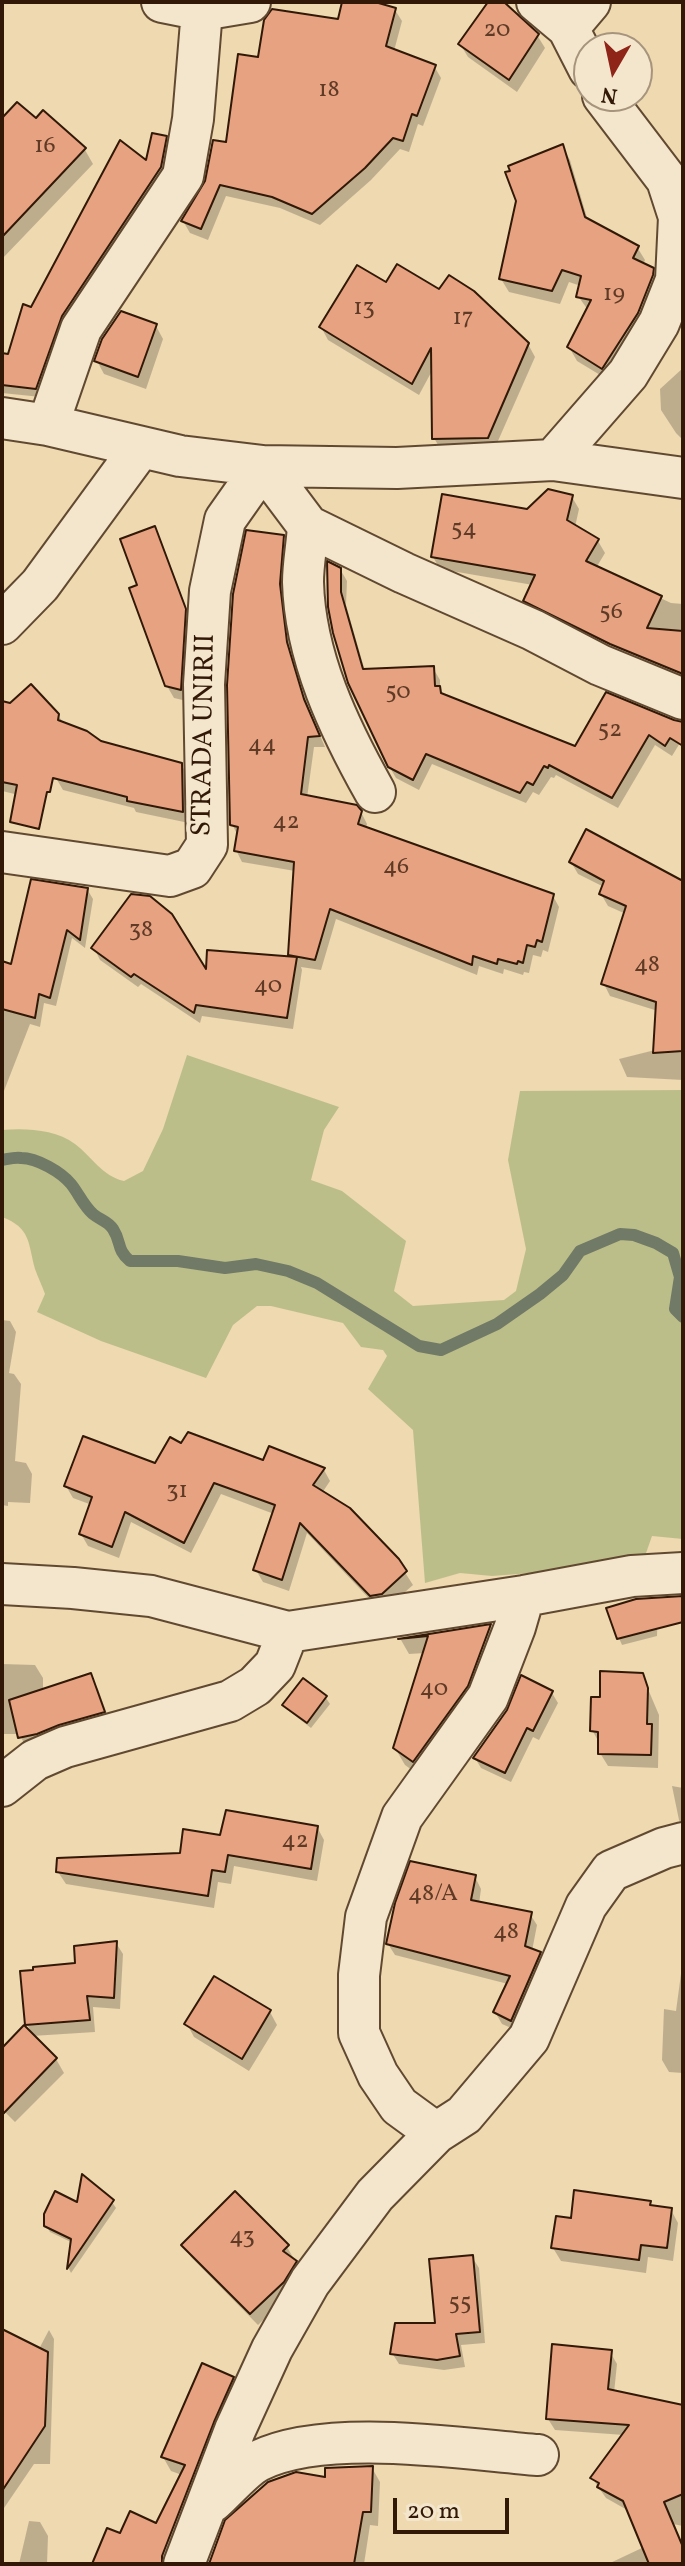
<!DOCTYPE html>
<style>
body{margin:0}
#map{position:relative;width:685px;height:2566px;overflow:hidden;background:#eed9b0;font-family:Vollkorn,serif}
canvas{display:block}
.frame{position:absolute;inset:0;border:4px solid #321907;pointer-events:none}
.north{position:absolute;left:573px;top:32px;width:80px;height:80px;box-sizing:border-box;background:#f4e6cc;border:2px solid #a6947d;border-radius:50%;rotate:189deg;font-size:22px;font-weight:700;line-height:32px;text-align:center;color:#321907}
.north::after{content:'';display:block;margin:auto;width:28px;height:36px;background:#8f2418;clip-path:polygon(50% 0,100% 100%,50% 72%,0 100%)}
.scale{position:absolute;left:393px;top:2498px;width:116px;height:36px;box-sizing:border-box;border:4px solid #321907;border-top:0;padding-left:10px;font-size:24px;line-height:28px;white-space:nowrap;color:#321907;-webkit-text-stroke:6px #f4e6cc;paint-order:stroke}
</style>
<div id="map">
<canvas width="685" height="2566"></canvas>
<div class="frame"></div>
<div class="north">N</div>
<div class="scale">20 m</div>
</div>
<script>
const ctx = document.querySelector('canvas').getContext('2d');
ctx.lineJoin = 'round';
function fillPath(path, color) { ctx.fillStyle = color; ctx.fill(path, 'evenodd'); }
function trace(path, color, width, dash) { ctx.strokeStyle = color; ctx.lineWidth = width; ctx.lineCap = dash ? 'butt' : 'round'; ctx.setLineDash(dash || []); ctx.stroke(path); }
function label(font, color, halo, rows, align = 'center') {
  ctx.font = font + ' Vollkorn,serif'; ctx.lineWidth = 8; ctx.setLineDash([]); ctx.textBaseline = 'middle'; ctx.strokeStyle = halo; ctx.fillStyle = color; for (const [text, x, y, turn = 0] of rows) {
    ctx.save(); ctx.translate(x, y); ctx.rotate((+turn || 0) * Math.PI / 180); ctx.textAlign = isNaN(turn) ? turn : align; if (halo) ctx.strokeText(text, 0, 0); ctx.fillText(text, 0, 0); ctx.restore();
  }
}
fillPath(new Path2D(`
 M 187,1055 L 339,1107 L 324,1130 L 311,1180 L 342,1191 L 406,1241 L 394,1291 L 413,1306 L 504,1300 L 516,1291 L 526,1249 L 508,1160 L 520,1091 L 683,1090 L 683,1539 L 652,1536 L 645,1556 L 557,1571 L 492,1576 L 460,1573 L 425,1583 L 413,1430 L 368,1389 L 387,1356 L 383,1350 L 361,1347 L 343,1323 L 271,1306 L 257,1306 L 233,1325 L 206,1378 L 101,1341 L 37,1312 L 45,1294 C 42,1286 38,1277 35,1269 C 28,1243 31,1228 2,1217 L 2,1130 C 25,1128 55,1129 75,1144 C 92,1157 102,1176 124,1181 L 143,1171 L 163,1129 Z`), '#bcbe89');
fillPath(new Path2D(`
 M 344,2 L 367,2 L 395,10 L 402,21 L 394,51 L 434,66 L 441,78 L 423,126 L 418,124 L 409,152 L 400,149 L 371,180 L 320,225 L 280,208 L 226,196 L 208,240 L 190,233 L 183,221 L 227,145 L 260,60 L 339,21 Z
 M 490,2 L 501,2 L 537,35 L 545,48 L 517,92 L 468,57 L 460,44 Z
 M 43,112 L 85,150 L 93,164 L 2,259 L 2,121 L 36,121 Z
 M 165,138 L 170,147 L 165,177 L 41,397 L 2,393 L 2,355 L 9,356 L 32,309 Z
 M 562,146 L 570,160 L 588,221 L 637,247 L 645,260 L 643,265 L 652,270 L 660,283 L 610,381 L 577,361 L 569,347 L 588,310 L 578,296 L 581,286 L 569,282 L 560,304 L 509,292 L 501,279 Z
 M 386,285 L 528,344 L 535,357 L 494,450 L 441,450 L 434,438 L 433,369 L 419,395 L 328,340 L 321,327 Z
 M 156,326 L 163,339 L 146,389 L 104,374 L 97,361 Z
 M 683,368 L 683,440 L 676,433 L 661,410 L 660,389 Z
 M 572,497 L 579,509 L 575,527 L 598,541 L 605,553 L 596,568 L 671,603 L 683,604 L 683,682 L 533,613 L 526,600 L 533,585 L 440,569 L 433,557 L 528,511 Z
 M 154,528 L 161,541 L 192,623 L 187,701 L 174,698 L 167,686 Z
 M 283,537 L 289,549 L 285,596 L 293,655 L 310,712 L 325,747 L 314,747 L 307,798 L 361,812 L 367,824 L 366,829 L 553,896 L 559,907 L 548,952 L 543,950 L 541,957 L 533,955 L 529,973 L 524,972 L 523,975 L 504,969 L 503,974 L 479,966 L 477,975 L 336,919 L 321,970 L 301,967 L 302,970 L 293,1029 L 202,1016 L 200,1023 L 141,984 L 138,987 L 100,960 L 94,948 L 207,975 L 293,958 L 291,955 L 295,871 L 242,862 L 236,850 L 238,836 L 232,824 Z
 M 340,569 L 347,581 L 346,605 L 365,671 L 433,668 L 440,680 L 440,689 L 444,697 L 576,749 L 607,695 L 683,729 L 683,738 L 672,756 L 655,745 L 618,808 L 556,775 L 554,778 L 551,777 L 539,795 L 533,792 L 526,803 L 432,764 L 419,790 L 396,778 L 389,766 L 334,632 Z
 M 31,686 L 67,726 L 100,743 L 181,764 L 188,776 L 189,823 L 136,812 L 134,808 L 63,790 L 56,778 L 64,745 L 23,796 L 2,791 L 2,703 L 11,705 Z
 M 571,862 L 683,883 L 683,998 L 677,1017 L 610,996 L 604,984 L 626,914 L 608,906 L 601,894 L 604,887 L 578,874 Z
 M 87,889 L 93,899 L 85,948 L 72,938 L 56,1006 L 44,1003 L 40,1027 L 30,1024 L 2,1096 L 2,990 L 12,967 Z
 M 683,1021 L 683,1080 L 627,1077 L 619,1059 L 655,1050 Z
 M 2,1320 L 10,1321 L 16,1332 L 9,1373 L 14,1374 L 21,1384 L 15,1461 L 26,1463 L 32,1474 L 30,1503 L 8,1502 L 8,1506 L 2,1505 Z
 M 181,1446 L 264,1462 L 324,1470 L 330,1481 L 322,1493 L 397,1560 L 413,1585 L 389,1606 L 378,1608 L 307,1533 L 289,1591 L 263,1582 L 256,1570 L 274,1514 L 221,1494 L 191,1553 L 131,1522 L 119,1558 L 88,1546 L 81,1534 L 92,1505 L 73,1498 L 66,1486 L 156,1465 Z
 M 658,1606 L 657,1636 L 622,1645 L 619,1638 Z
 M 490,1626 L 500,1642 L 423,1778 L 405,1765 L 395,1748 L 425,1653 L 409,1654 L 401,1640 Z
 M 2,1664 L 35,1665 L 43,1678 L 43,1691 L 90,1676 L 98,1689 L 111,1725 L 28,1750 L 19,1734 L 2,1734 Z
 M 642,1675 L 659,1715 L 658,1768 L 608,1766 L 600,1753 L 600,1744 L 592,1730 L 602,1699 Z
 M 304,1681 L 326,1698 L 330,1704 L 311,1728 L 289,1711 L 285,1705 Z
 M 552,1693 L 558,1703 L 539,1740 L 533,1737 L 511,1782 L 481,1768 L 475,1758 Z
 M 672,1786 L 683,1788 L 683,1828 L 679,1820 Z
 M 317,1827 L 324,1840 L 317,1881 L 234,1866 L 231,1884 L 218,1882 L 214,1908 L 66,1884 L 58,1872 L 181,1855 L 222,1837 Z
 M 475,1877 L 481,1889 L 479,1904 L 530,1914 L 537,1925 L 532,1951 L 540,1953 L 547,1965 L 518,2031 L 502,2024 L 495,2012 L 508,1984 L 395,1955 L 388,1944 Z
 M 116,1943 L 123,1954 L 120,2009 L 93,2007 L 95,2032 L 32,2036 L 56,2059 L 64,2073 L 15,2122 L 2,2109 L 2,2051 L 32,2034 L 27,2024 Z
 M 683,1959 L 683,2073 L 669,2072 L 662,2060 L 664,2009 L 676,2011 Z
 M 270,2012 L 277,2025 L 249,2071 L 194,2037 L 187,2024 Z
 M 112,2202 L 116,2208 L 71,2273 L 69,2269 L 73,2243 L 50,2232 L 46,2225 L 79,2205 Z
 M 649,2203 L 652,2208 L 671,2210 L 678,2223 L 673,2261 L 648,2257 L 646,2273 L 561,2261 L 553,2248 L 573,2220 Z
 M 184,2245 L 287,2247 L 294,2259 L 292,2260 L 302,2275 L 290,2294 L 258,2325 L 191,2257 Z
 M 472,2257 L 479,2268 L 485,2343 L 461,2345 L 465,2367 L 444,2370 L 399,2364 L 392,2353 L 437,2325 Z
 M 49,2330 L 54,2339 L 50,2464 L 34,2464 L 2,2511 L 2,2383 L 21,2383 Z
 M 610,2352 L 617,2364 L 614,2393 L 683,2407 L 683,2526 L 673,2524 L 683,2547 L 683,2564 L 608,2564 L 644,2547 L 629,2511 L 606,2498 L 592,2478 L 624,2435 L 555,2430 L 548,2419 Z
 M 233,2378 L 241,2392 L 172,2564 L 94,2564 L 121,2536 L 157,2525 L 182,2475 L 171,2471 L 163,2457 Z
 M 372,2468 L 380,2482 L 378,2526 L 370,2525 L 364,2564 L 211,2564 L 328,2479 Z
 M 29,2521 L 40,2522 L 48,2536 L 47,2564 L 19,2564 Z`), '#0003');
trace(new Path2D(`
 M 2,1160 C 8,1159 15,1157 21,1158 C 37,1158 61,1172 71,1184 C 79,1194 83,1205 93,1214 C 100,1220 108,1221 113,1229 C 122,1243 116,1249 130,1261 L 178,1261 L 225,1268 L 256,1264 L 288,1271 L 317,1283 L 419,1346 L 441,1350 L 497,1324 L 540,1294 L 563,1275 L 580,1251 L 620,1234 L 634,1235 L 656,1243 L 673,1253 L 680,1277 L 675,1309 L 683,1317`), '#717a66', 12);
const building = new Path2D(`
 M 342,2 L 375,2 L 396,8 L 386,46 L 436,65 L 417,116 L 412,114 L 403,141 L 393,138 L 365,168 L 312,214 L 272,197 L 220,185 L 201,229 L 181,221 L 205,181 L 213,140 L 226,142 L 238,54 L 258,57 L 264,20 L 272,9 L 338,19 Z
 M 488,2 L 504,2 L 539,34 L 509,80 L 458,44 Z
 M 17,102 L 36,118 L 43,110 L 86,148 L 2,237 L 2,118 Z
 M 152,133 L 167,136 L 161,167 L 62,316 L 36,389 L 2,385 L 2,353 L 8,354 L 23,304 L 31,307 L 120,140 L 146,160 Z
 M 563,144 L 585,217 L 639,246 L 633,258 L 654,268 L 653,275 L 638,313 L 602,369 L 567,347 L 591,300 L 576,297 L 581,276 L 562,270 L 552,291 L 499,279 L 516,201 L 505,172 L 510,171 L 508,166 Z
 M 397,264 L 439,289 L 449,275 L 474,291 L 529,343 L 488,438 L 432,439 L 431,348 L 412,384 L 319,327 L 357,265 L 386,282 Z
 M 121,311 L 157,324 L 138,377 L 94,361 L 102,339 Z
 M 548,489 L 573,495 L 567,520 L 599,539 L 586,561 L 662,596 L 647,628 L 683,631 L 683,674 L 610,644 L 523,601 L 535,575 L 431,557 L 442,494 L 527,509 Z
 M 155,526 L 186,609 L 181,690 L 165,686 L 129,588 L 137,585 L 120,539 Z
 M 246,530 L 284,535 L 280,584 L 287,642 L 304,699 L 320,736 L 308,737 L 301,794 L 357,805 L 362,811 L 358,824 L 554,894 L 542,942 L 537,940 L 535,947 L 527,945 L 523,963 L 518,961 L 517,964 L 498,959 L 497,964 L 473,956 L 472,965 L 330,909 L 315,960 L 288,955 L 294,862 L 234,851 L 238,827 L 230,825 L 227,685 L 233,594 Z
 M 327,561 L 341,568 L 341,592 L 363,669 L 434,666 L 435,686 L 440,686 L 441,693 L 575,746 L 606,692 L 674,720 L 683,722 L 683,746 L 670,738 L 665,746 L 649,735 L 612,798 L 549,765 L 548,768 L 544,766 L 533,785 L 527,782 L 520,793 L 426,754 L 413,780 L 388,767 L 348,683 L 333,633 L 328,607 Z
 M 31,684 L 59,714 L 58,720 L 87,731 L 101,741 L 182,763 L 183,812 L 127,801 L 127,797 L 53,778 L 50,792 L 47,792 L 39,829 L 10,822 L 17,785 L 2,782 L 2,701 L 10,703 Z
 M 586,829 L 683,881 L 683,1051 L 653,1053 L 656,1002 L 601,984 L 626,906 L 599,894 L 604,881 L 569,862 Z
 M 31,879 L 88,888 L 80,940 L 67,930 L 50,998 L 39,994 L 35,1018 L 2,1009 L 2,961 L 11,964 Z
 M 131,894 L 150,896 L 172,914 L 206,969 L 207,950 L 297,957 L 287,1018 L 196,1005 L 194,1013 L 134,974 L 131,977 L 91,948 Z
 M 188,1432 L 263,1460 L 269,1446 L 325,1468 L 313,1485 L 350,1508 L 399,1559 L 407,1571 L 382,1594 L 370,1596 L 300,1523 L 282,1580 L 253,1570 L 275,1505 L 214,1483 L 184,1543 L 125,1512 L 112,1547 L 79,1534 L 92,1497 L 64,1486 L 83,1436 L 155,1463 L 170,1437 L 181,1443 Z
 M 683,1596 L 683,1622 L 617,1639 L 606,1608 L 636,1599 Z
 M 491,1624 L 468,1686 L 413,1762 L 393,1748 L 428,1636 L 398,1639 Z
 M 600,1671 L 643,1673 L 648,1688 L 647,1724 L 652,1724 L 651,1755 L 598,1754 L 598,1732 L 590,1731 L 591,1697 L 600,1697 Z
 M 91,1673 L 105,1712 L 59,1725 L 37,1734 L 18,1738 L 9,1700 Z
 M 521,1675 L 553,1691 L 533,1731 L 527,1728 L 505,1773 L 473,1758 L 507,1710 Z
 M 303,1678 L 327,1696 L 307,1723 L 282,1705 Z
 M 226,1810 L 318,1826 L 311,1869 L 228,1855 L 225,1872 L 212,1870 L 208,1896 L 56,1872 L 57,1858 L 180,1853 L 183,1829 L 220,1835 Z
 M 410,1861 L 476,1875 L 471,1900 L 532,1912 L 525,1946 L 541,1952 L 511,2021 L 493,2012 L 510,1976 L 386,1944 L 395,1903 Z
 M 117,1941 L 114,1998 L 87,1996 L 90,2020 L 25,2025 L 20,1971 L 33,1970 L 33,1967 L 75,1963 L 74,1946 Z
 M 214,1976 L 271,2010 L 242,2059 L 184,2024 Z
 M 24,2025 L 57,2058 L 2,2115 L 2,2048 Z
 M 82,2174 L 114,2200 L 67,2269 L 71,2239 L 44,2226 L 44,2214 L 55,2191 L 77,2202 Z
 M 574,2190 L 651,2201 L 650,2205 L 672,2208 L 667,2248 L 641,2245 L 639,2260 L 551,2248 L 556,2216 L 571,2218 Z
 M 235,2191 L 289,2245 L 283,2251 L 297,2261 L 284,2282 L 250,2314 L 181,2245 Z
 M 473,2255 L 480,2332 L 456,2334 L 460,2356 L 437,2360 L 390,2354 L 395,2323 L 435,2323 L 429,2259 Z
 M 2,2329 L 48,2352 L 45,2426 L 2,2491 Z
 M 552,2344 L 612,2350 L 608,2389 L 683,2405 L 683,2494 L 664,2502 L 683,2547 L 683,2564 L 649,2564 L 623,2501 L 597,2487 L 599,2483 L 590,2478 L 629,2425 L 546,2419 Z
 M 202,2363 L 234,2377 L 214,2422 L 162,2556 L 162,2564 L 92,2564 L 107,2528 L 120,2533 L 130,2511 L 156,2523 L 185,2465 L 161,2457 Z
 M 373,2466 L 371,2512 L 363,2512 L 354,2564 L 209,2564 L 225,2520 L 268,2482 L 296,2472 L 325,2477 L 325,2468 Z`);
fillPath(building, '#e7a281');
trace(building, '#321907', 2);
const minor = new Path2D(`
 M 162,2 L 202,10 L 250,2
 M 537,2 L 568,28 L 589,69
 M 568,28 L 590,2
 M 2,418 L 48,425 L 180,456 L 263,466 L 397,468 L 553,460 L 683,478
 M 48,425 L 81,329 L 183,176 L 193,119 L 202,10
 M 553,460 L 628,374 L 659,323 L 676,280 L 679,217 L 667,180 L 603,96
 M 308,526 C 307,544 303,564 303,582 C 305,657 339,728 375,792
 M 2,624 L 40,585 L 141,447
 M 2,852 L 170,876 L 192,868 L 207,845 L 204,684 L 210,591 L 225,520 L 263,466 L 308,526 L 404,573 L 533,630 L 600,665 L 683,699
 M 2,1584 L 73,1588 L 151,1596 L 288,1632
 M 524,1596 L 515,1627 L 488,1697 L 402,1817 L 366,1917 L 359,1975 L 359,2033 L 378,2075 L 399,2106 L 436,2133 L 464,2115 L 529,2038 L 586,1906 L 611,1871 L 664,1848 L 683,1843
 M 2,1786 L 35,1760 L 65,1747 L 230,1701 L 255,1686 L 275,1665 L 288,1632 L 524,1596 L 632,1576 L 683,1573
 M 212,2502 C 225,2491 243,2469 258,2461 C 326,2427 463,2449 538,2455
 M 184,2564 L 235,2430 L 272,2349 L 310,2282 L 375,2195 L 436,2133`);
trace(minor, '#614931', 44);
trace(minor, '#f4e6cc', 40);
label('24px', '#5f3b26', null, [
 ["20",497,32],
 ["18",329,92],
 ["16",45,148],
 ["19",614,296],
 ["13",364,310],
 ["17",463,320],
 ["54",464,531],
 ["56",611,614],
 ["50",398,694],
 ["52",610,732],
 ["44",262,747],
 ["42",286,824],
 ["46",396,869],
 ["38",141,932],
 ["48",647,967],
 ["40",268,988],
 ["31",177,1493],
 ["40",434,1691],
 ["42",295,1843],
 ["48/A",433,1896],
 ["48",506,1934],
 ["43",242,2239],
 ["55",460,2305]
]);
label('28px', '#321907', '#f4e6cc', [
 ["STRADA UNIRII",206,735,-89]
]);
</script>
